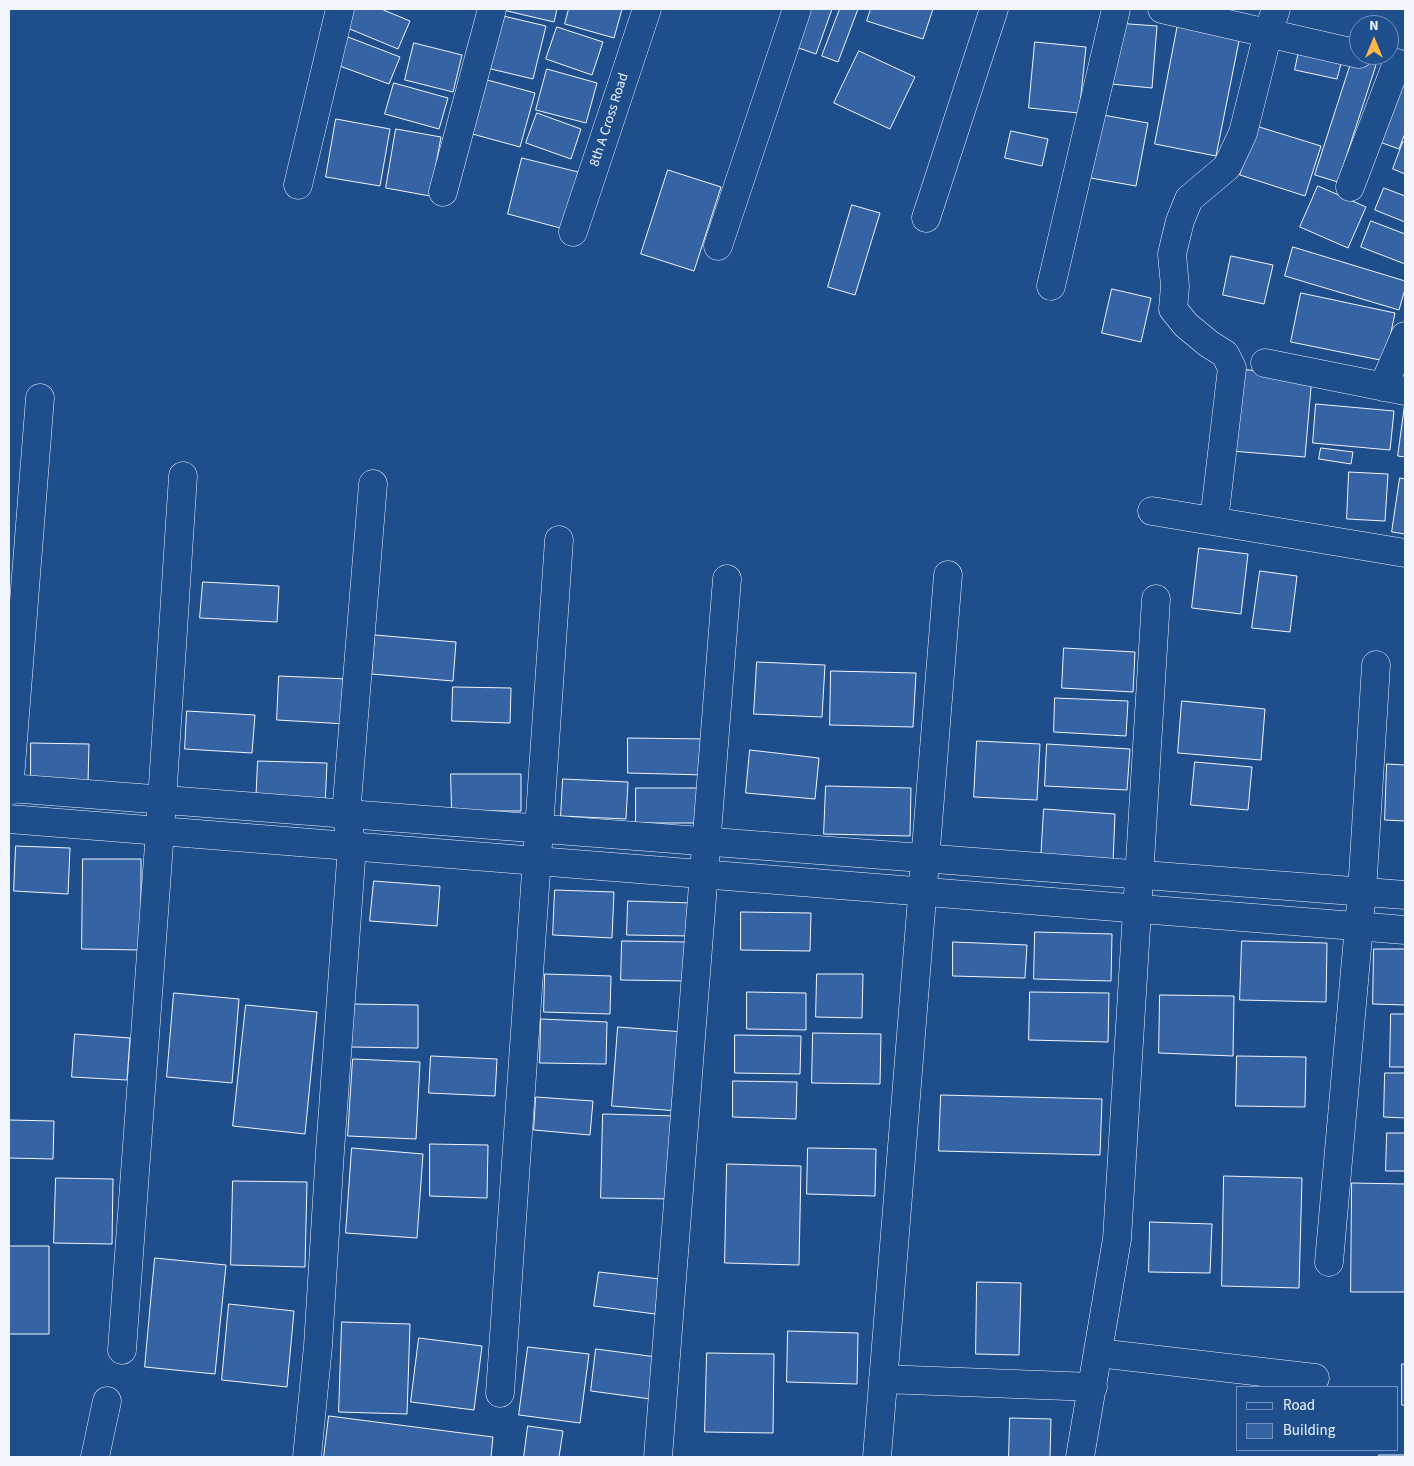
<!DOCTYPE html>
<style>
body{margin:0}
#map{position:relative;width:1414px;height:1466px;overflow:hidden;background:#1f4e8c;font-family:"Source Sans 3",sans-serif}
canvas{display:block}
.frame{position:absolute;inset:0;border:10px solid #f2f6ff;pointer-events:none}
.legend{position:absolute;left:1236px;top:1386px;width:162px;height:65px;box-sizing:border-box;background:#1f4e8c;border:1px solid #7391ba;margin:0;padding:6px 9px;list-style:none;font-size:15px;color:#f2f6ff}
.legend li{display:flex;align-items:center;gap:10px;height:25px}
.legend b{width:25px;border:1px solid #7391ba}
.north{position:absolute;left:1349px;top:15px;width:50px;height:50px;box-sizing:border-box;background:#1f4e8c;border:1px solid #7391ba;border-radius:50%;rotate:0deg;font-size:14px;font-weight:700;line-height:20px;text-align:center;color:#f2f6ff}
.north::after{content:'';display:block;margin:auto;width:18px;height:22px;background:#ffb74d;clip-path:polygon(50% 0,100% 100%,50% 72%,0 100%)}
</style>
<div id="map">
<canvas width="1414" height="1466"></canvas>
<div class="frame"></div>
<ul class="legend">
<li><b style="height:6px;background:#1f4e8c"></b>Road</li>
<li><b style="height:14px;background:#3563a3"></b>Building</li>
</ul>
<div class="north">N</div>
</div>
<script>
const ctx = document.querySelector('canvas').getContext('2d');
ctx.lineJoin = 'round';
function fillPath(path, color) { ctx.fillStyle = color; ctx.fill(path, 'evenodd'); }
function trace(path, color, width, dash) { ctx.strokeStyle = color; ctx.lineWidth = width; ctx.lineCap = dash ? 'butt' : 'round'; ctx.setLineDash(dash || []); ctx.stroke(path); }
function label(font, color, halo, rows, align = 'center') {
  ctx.font = font + ' "Source Sans 3",sans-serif'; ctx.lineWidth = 4; ctx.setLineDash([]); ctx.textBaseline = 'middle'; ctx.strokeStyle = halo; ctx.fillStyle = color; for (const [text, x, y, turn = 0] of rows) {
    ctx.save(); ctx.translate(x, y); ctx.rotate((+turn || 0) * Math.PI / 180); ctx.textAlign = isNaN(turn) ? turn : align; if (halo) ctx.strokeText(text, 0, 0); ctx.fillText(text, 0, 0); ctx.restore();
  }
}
const building = new Path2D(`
 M 352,9 L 381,9 L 410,21 L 398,49 L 345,27 Z
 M 504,9 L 557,9 L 554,22 L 503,10 Z
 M 569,9 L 622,9 L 614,38 L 565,24 Z
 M 806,9 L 832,9 L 816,54 L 793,46 Z
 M 840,9 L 858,9 L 838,62 L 822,56 Z
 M 871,9 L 933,9 L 923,39 L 867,21 Z
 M 499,15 L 546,26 L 533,79 L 487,68 Z
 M 1116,23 L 1157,26 L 1152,88 L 1111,84 Z
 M 1178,24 L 1240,36 L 1216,156 L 1155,144 Z
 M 557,27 L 603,42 L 592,75 L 546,59 Z
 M 348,37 L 400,57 L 389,84 L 337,65 Z
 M 1035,42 L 1086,47 L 1079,113 L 1029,108 Z
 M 414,43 L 462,55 L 453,92 L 405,80 Z
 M 859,51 L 915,77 L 890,129 L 834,103 Z
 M 1299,51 L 1342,60 L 1337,79 L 1295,70 Z
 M 1353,57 L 1376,65 L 1338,182 L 1315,175 Z
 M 547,69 L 597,83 L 586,123 L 536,110 Z
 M 1405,70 L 1405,133 L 1399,149 L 1377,141 Z
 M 480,78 L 535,93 L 520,147 L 465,132 Z
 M 394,83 L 448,98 L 439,129 L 385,114 Z
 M 537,113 L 581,129 L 571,159 L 526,143 Z
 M 1097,114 L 1148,123 L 1136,186 L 1085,177 Z
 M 336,119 L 390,129 L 380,186 L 326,177 Z
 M 1256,126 L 1321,146 L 1305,196 L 1240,175 Z
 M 396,129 L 441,137 L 430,196 L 386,188 Z
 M 1011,131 L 1048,139 L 1042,166 L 1005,158 Z
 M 1403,142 L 1405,142 L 1405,174 L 1393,169 Z
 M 522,158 L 578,172 L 564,229 L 508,214 Z
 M 668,170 L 721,187 L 694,271 L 641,254 Z
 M 1318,186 L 1366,207 L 1348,248 L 1300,227 Z
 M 1384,188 L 1405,196 L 1405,222 L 1375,210 Z
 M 852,205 L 880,213 L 855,295 L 828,287 Z
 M 1371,221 L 1405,234 L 1405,264 L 1361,247 Z
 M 1293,247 L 1405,281 L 1405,289 L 1399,310 L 1285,276 Z
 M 1231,256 L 1273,265 L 1264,304 L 1223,295 Z
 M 1112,289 L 1151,298 L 1141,342 L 1102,333 Z
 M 1301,293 L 1395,313 L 1385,361 L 1291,342 Z
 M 1238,369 L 1312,376 L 1305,457 L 1231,451 Z
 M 1405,402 L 1405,457 L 1398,456 Z
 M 1316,404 L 1394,411 L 1390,450 L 1313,443 Z
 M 1321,448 L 1353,452 L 1351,464 L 1319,459 Z
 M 1349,472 L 1388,474 L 1385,521 L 1347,519 Z
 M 1400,478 L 1405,479 L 1405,534 L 1392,532 Z
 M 1199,548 L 1248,554 L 1241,614 L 1192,608 Z
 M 1260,571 L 1297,576 L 1290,632 L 1252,628 Z
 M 203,582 L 279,586 L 277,622 L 200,618 Z
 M 375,635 L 456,642 L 453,681 L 372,674 Z
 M 1064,648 L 1135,652 L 1133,692 L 1062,688 Z
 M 757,662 L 825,665 L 822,717 L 754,714 Z
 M 831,671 L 916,673 L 913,727 L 830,725 Z
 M 279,676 L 348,679 L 346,724 L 277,720 Z
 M 453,687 L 511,688 L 510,723 L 452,721 Z
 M 1055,698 L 1128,701 L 1126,736 L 1054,732 Z
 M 1182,701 L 1265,709 L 1261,760 L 1178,753 Z
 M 187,711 L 255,715 L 252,753 L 185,749 Z
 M 628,738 L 706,739 L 706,775 L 628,773 Z
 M 977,741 L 1040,744 L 1037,800 L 974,797 Z
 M 31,743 L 89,744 L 88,782 L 31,781 Z
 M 1047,744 L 1130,749 L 1127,790 L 1045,786 Z
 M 750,750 L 819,758 L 815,799 L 746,793 Z
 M 258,761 L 327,763 L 325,806 L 256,804 Z
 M 1195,762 L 1252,767 L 1248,810 L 1191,805 Z
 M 1387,764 L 1405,765 L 1405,821 L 1385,820 Z
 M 451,774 L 521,774 L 521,811 L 452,811 Z
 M 563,779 L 628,782 L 626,819 L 561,816 Z
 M 826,786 L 911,788 L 910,836 L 824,834 Z
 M 636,788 L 701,788 L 701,823 L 636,823 Z
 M 1044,809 L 1115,814 L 1113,863 L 1041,860 Z
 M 16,846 L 70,848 L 68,894 L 14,891 Z
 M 83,859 L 141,859 L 141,950 L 82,949 Z
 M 374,881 L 440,886 L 437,926 L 370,921 Z
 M 555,890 L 614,892 L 612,938 L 553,935 Z
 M 628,901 L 693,903 L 692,936 L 627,935 Z
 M 741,912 L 811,913 L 810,951 L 741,950 Z
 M 1035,932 L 1112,934 L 1111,981 L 1034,979 Z
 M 622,941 L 687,942 L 687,981 L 621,980 Z
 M 1242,941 L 1327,943 L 1326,1002 L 1240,1000 Z
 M 953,942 L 1027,945 L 1025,978 L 953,976 Z
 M 1374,949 L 1405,949 L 1405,1005 L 1373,1004 Z
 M 545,974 L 611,976 L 610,1014 L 544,1012 Z
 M 817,974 L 863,974 L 862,1018 L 816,1017 Z
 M 747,992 L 806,993 L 806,1030 L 747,1029 Z
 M 1030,992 L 1109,993 L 1108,1042 L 1029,1040 Z
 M 174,993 L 239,999 L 232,1083 L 167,1077 Z
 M 1160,995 L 1234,996 L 1233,1056 L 1159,1053 Z
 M 352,1004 L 418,1005 L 418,1048 L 351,1047 Z
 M 246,1005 L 317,1012 L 305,1134 L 233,1126 Z
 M 1391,1014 L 1405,1014 L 1405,1067 L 1390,1067 Z
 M 541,1019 L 607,1022 L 606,1064 L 540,1063 Z
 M 618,1027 L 684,1032 L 678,1111 L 612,1106 Z
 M 813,1033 L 881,1034 L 880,1084 L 812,1083 Z
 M 75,1034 L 130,1038 L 127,1080 L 72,1077 Z
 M 735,1035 L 801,1036 L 800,1074 L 735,1073 Z
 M 431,1056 L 497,1059 L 495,1096 L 429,1093 Z
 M 1237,1056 L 1306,1057 L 1305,1107 L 1236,1106 Z
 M 353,1059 L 420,1062 L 416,1139 L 348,1136 Z
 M 1385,1073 L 1405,1073 L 1405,1118 L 1384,1117 Z
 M 733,1081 L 797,1082 L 796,1119 L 733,1117 Z
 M 941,1095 L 1102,1099 L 1100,1155 L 939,1151 Z
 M 536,1097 L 593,1101 L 590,1135 L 534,1130 Z
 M 603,1114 L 677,1116 L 675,1199 L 601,1198 Z
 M 9,1120 L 54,1121 L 53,1159 L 9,1158 Z
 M 1387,1133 L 1405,1133 L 1405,1171 L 1386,1171 Z
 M 430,1144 L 488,1145 L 487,1198 L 430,1196 Z
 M 352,1148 L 423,1154 L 417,1238 L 346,1233 Z
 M 808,1148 L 876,1149 L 875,1196 L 807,1194 Z
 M 727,1164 L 801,1166 L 799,1265 L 725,1263 Z
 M 1224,1176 L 1302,1178 L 1299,1288 L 1222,1286 Z
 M 56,1178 L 113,1179 L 112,1244 L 54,1243 Z
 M 233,1181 L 307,1182 L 305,1267 L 231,1265 Z
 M 1352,1183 L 1405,1184 L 1405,1292 L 1351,1292 Z
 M 1150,1222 L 1212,1224 L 1210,1273 L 1149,1272 Z
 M 9,1246 L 49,1246 L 49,1334 L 9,1334 Z
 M 155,1258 L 226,1265 L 215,1374 L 145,1367 Z
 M 599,1272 L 660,1279 L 655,1314 L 594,1306 Z
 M 977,1282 L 1021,1283 L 1019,1355 L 976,1354 Z
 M 229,1304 L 294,1311 L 287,1387 L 222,1380 Z
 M 342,1322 L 410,1324 L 407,1414 L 339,1412 Z
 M 788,1331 L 858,1333 L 857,1384 L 787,1382 Z
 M 419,1338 L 482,1346 L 474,1410 L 411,1402 Z
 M 528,1347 L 589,1354 L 580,1423 L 519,1415 Z
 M 596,1349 L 664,1358 L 658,1400 L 591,1391 Z
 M 707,1353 L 774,1354 L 773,1433 L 705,1432 Z
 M 1402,1364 L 1405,1364 L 1405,1406 L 1402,1405 Z
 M 329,1416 L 493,1437 L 491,1457 L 324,1457 Z
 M 1010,1418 L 1051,1419 L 1050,1457 L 1009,1457 Z
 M 528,1426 L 563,1431 L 559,1457 L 524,1457 Z
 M 1379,1455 L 1405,1455 L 1405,1457 L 1379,1457 Z`);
fillPath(building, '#3563a3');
trace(building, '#f2f6ff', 1);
const minor = new Path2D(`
 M 1162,9 L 1359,54
 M 298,185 L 340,9
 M 1350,187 L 1397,63
 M 443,192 L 492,9
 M 926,218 L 994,9
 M 573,232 L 647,9
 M 718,246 L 797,9
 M 1051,286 L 1116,9
 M 1265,363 L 1405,391
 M 1383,387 L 1405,336
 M 1152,511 L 1405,553
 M 1214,521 L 1232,368 L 1225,354 L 1209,344 L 1186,325 L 1173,309 L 1175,286 L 1172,254 L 1180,221 L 1189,199 L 1227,167 L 1243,133 L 1268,33 L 1276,9
 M 9,791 L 40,398
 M 1329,1262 L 1362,892 L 1376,665
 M 122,1350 L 160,831 L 183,476
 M 1098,1353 L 1315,1378
 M 883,1379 L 1093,1387
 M 500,1393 L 559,540
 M 95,1457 L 107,1401
 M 307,1457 L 318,1346 L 330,1151 L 352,846 L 346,814 L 373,484
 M 658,1457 L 727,579
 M 877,1457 L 948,575
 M 1080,1457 L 1117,1239 L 1156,599`);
const tertiary = new Path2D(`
 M 9,788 L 1405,895
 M 9,819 L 1405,930`);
trace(minor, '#f2f6ff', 29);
trace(tertiary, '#f2f6ff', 29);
trace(minor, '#1f4e8c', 28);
trace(tertiary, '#1f4e8c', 28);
label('14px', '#f2f6ff', '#1f4e8c', [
 ["8th A Cross Road",610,120,-72]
]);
</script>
